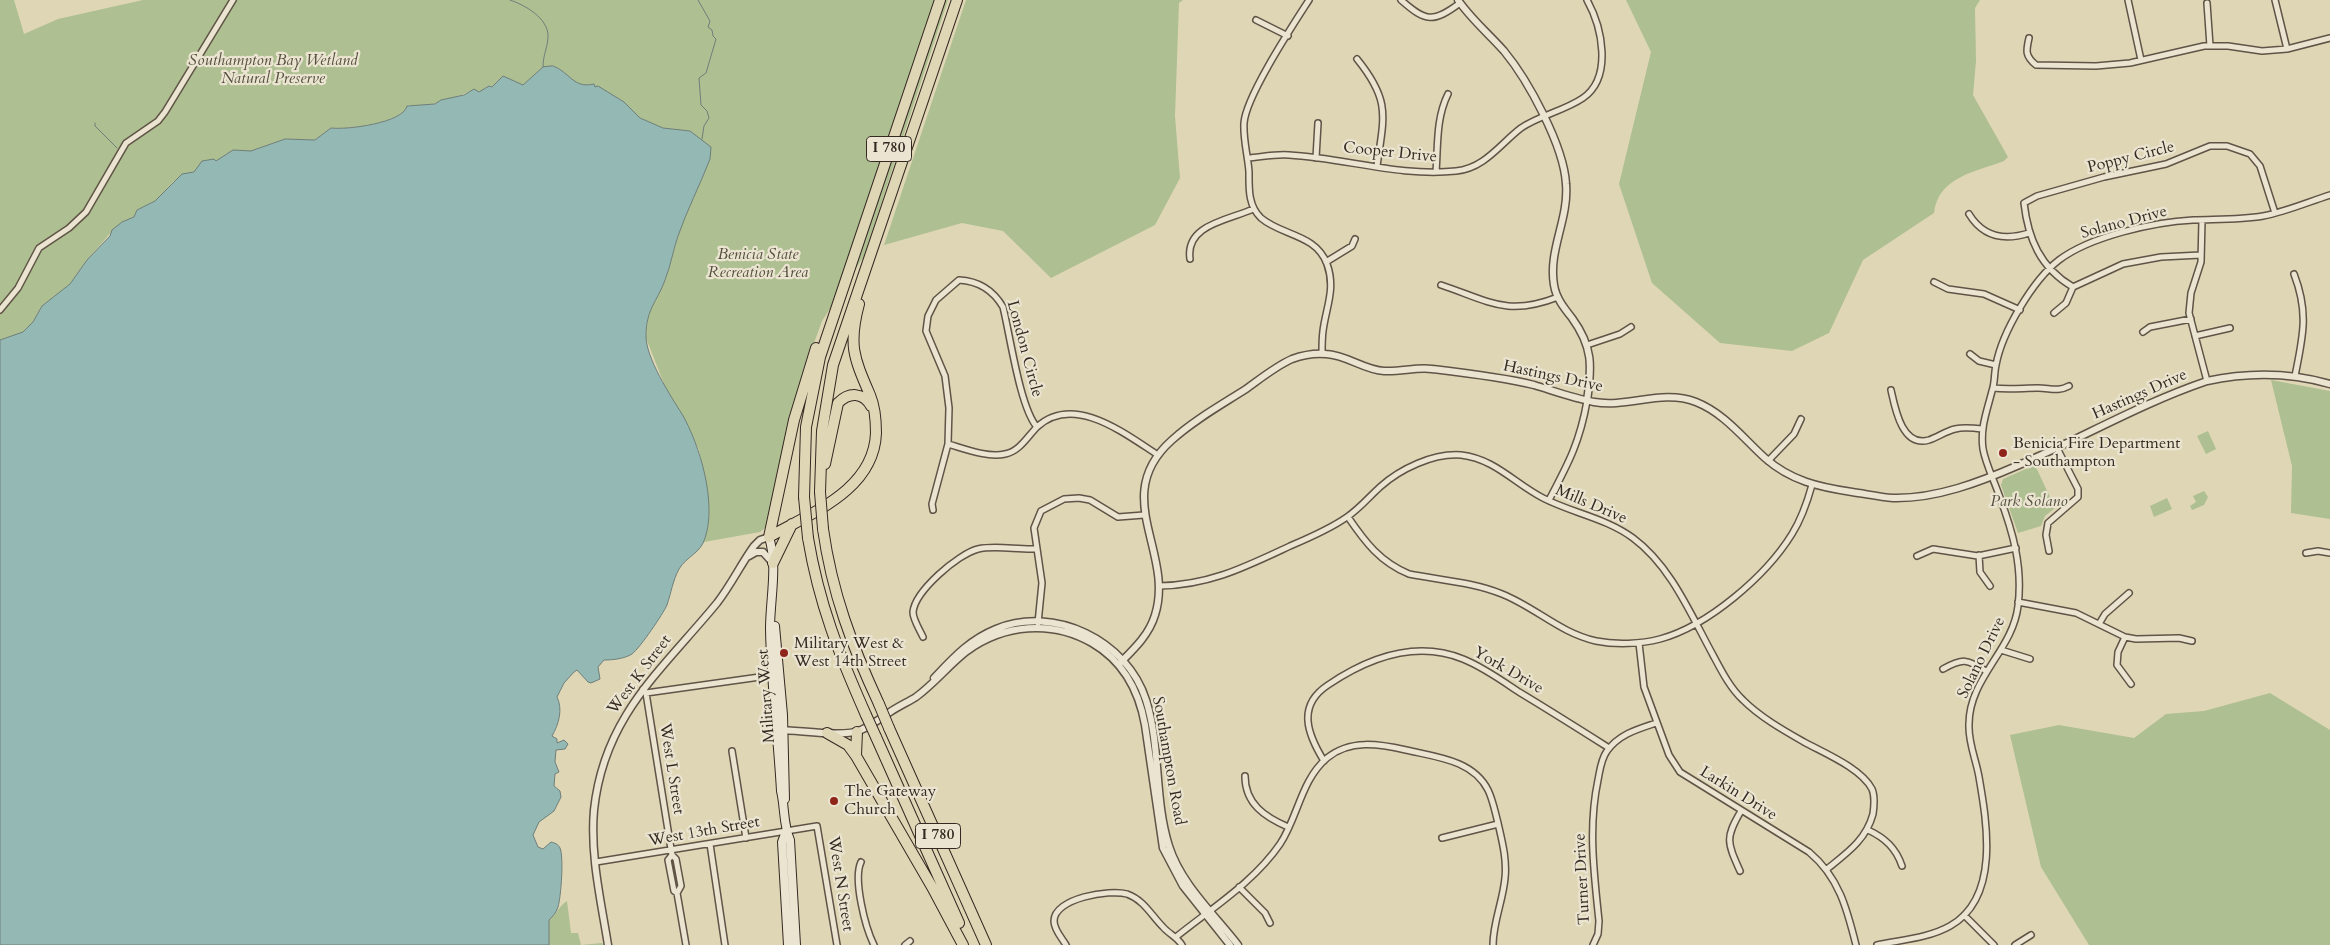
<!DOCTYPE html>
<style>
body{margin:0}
canvas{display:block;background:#dfd6b6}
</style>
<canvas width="2330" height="945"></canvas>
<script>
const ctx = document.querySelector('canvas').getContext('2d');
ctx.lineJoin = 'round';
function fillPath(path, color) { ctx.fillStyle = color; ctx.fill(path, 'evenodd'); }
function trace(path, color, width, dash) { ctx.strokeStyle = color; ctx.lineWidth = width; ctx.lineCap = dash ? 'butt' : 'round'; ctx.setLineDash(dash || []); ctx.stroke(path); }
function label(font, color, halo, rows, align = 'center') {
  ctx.font = font + ' Cardo,serif'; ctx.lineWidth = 4.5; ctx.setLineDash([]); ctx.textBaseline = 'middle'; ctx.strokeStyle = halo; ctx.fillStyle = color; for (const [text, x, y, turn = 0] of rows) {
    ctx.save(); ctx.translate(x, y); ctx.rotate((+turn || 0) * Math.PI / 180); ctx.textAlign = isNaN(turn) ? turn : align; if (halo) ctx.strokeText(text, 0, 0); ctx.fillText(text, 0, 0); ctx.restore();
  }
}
fillPath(new Path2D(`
 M 0,0 L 14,0 L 24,34 L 58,19 L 143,0 L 948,0 L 864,256 L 822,321 L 798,387 L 765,528 L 760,532 L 704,542 L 709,519 L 706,485 L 699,450 L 682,415 L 668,394 L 646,338 L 648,314 L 665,280 L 678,236 L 690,131 L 663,128 L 650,123 L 635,115 L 621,100 L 595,87 L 577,84 L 556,67 L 543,67 L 523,85 L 489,86 L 479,92 L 474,89 C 454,99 431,108 408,105 C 402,123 347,130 331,128 L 315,140 L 285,139 L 251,151 L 239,151 L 226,154 L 221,159 L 174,181 L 155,201 L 137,210 L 134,217 L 114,229 L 87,260 L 70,284 L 42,306 L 33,322 L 23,333 L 0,340 Z
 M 966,0 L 1183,0 L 1179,3 L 1175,116 L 1180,178 L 1155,225 L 1051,278 L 1003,231 L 962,223 L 884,245 Z
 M 1626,0 L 1980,0 L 1975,8 L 1976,61 L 1973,95 L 2008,157 L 2004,161 C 1975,172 1938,177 1934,213 L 1863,260 L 1829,333 L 1792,351 L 1720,343 L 1652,283 L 1619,184 L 1651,52 Z
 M 2271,380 L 2330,391 L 2330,519 L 2291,513 L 2292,466 Z
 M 2208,431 L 2216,449 L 2206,454 L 2197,436 Z
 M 2035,465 L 2055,508 L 2045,516 L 2041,526 L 2018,533 L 2001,485 L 2003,479 Z
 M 2204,491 L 2208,497 L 2204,505 L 2192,510 L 2190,506 L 2196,502 L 2193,496 Z
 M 2167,498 L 2172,509 L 2154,517 L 2150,506 Z
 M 2270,693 L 2330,730 L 2330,945 L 2089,945 L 2041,867 L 2010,735 L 2059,725 L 2134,738 L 2166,714 L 2204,711 Z
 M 567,901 L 571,933 L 578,933 L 581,945 L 602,943 L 603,945 L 549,945 L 549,920 C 557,914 558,907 567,901 Z`), '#aebf91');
const water = new Path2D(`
 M 553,66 C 570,72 573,89 594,84 L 595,87 L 598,86 L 624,102 L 640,118 L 663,128 L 690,131 L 711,147 L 710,159 C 700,185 687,210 678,236 C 673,250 671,265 665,280 C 657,302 646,309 646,336 C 646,358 670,395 682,414 C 700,445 717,503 705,538 C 701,553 687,556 679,569 C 673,580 671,593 667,605 C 663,614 640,648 632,654 C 624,659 612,660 604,660 L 598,667 L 600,679 L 591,683 L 588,682 L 577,670 L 574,672 L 564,683 L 557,697 C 563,709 559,724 552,736 L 557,739 L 557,743 L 564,740 L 568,744 L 565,749 L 556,750 L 555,762 L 559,772 L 555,774 L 554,786 L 560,791 L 561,797 L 554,811 L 539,822 L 533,835 L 538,847 L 543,849 L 551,842 C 555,843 558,844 560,848 C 564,857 561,897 558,907 C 556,913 553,916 549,920 L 549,945 L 0,945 L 0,340 L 23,332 L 33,322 L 42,306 L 70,284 L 87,260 L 110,236 L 112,230 L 122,222 L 134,217 L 137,210 L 155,201 L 182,174 L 194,172 L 202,161 L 214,159 L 216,161 L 233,150 L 251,151 L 285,139 L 315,140 L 331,128 C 347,130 403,123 407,106 L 435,104 L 441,100 L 464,95 L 474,89 L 479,92 L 489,86 L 492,87 L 503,76 L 523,85 L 543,67 Z`);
fillPath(water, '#94b8b4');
trace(water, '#6e7f7a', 1);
trace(new Path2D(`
 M 510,0 C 525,5 548,18 548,36 C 548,47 543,54 543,67
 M 698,0 L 710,21 L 708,27 L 712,30 L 713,36 L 716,39 L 706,73 L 699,78 L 701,105 L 707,111 L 709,118 L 704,126 L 702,139
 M 95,123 L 95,126 L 117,148`), '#6e7f7a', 1);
const minor = new Path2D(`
 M 1309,0 C 1293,25 1246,96 1244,123 C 1243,140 1248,156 1249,172 C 1249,188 1248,206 1261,218 C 1282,236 1316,234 1327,264 C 1336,289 1326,307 1323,331 C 1322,338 1322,346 1322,354
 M 1401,0 C 1426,22 1433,23 1460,3
 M 2128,0 L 2141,60
 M 2275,0 L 2287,49
 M 2207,3 L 2210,46
 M 1256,20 L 1288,36
 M 2029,38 C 2026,51 2025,56 2036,65 L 2096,66 L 2130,63 L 2204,46 L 2228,46 L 2262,51 L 2287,49 L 2330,38
 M 1357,59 C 1391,101 1384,116 1377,166
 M 1248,158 C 1261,157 1275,154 1289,155 C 1345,158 1400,177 1456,171 C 1485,168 1500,144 1521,128 C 1540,115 1564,111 1583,98 C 1613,77 1602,27 1587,0
 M 1316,158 L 1318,123
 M 1436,172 C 1438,145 1436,118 1448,94
 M 1969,214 C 1983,237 2004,241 2029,233
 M 2202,220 L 2201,262 L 2191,293 L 2189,313 L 2207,381
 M 2201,255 L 2161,257 L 2123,264 L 2073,287 C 2040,268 2028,238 2024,203 L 2037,196 L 2104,177 L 2166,164 L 2210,146 L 2227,146 L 2250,154 L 2260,166 L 2275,213
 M 1190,259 C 1185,224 1230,220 1253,209
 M 1326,262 L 1352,246 L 1355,239
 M 2294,274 C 2309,313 2303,336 2295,376
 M 1934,282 L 1948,289 L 1984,294 L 2020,310
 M 1441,285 C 1489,301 1507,317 1558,297
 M 0,310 L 18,288 L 39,248 L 69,228 L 86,212 L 126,143 L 158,121 L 165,112 L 233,0
 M 2054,313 L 2066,303 L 2073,287
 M 2143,332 L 2150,327 L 2191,319
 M 2195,336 L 2230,328
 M 1587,345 L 1620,334 L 1631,327
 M 1970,354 L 1979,361 L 1996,365
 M 1993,388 C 2009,390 2023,388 2038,388 C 2050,388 2058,392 2069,386
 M 1891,390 C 1895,408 1902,448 1929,440 C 1938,437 1946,431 1955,429 C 1963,427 1974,428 1982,429
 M 948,444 C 965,449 988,458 1005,454 C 1020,451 1027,437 1037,427 C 1074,393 1125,434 1158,455
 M 1768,461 L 1794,434 L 1801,419
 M 1549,500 C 1568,464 1580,442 1587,401
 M 933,510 L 932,504 L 948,444 L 949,408 L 945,376 L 926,331 L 928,316 L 936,300 L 959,280 C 979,281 993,290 1003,307 C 1010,335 1020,408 1037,427
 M 1348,517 C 1365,542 1380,562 1409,574 C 1439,580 1473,582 1502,594 C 1535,607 1560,633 1596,641 C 1616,645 1641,644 1660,639 C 1708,626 1766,576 1792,534 C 1802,518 1807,503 1812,485
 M 2049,551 L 2046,535 L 2048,523 L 2078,497 L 2078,489 L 2057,448
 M 2306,553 L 2318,551 L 2330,553
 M 1979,555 L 1980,572 L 1990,586
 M 1917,556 L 1933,549 L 1978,556 L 2016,548
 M 1159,586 C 1210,585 1245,567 1290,546 C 1309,538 1330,529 1347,517 C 1359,509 1369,497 1380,487 C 1400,469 1433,453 1461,455 C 1495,459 1514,483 1543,498 C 1572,513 1606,518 1633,538 C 1671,566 1691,615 1713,655 C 1721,670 1730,688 1743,700 C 1760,717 1783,730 1804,742 C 1824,753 1861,768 1872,789 C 1875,796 1874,807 1873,814 C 1866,840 1847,853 1827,869
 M 2018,602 L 2076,613 L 2125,637 L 2136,639 L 2179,638 L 2192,641
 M 1038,623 L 1042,583 L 1034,528 L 1041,511 L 1064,499 L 1079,498 L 1090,500 L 1118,517 L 1144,515
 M 2099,624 L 2105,614 L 2129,593
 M 923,637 C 920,630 913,620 913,612 C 915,591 958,554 978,549 C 996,545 1017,550 1036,549
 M 2125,637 L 2118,652 L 2117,665 L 2131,684
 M 1639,643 L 1644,687 L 1669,755 L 1680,772 L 1809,852 C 1839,877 1847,909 1856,945
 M 2001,650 L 2030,659
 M 1943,669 C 1963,658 1967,659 1986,671
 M 643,689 L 646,693 L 672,855 L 676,859 L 681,886 L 677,893
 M 646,693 L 774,675
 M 732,751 L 746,838
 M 1324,761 C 1308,735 1296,706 1328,685 C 1368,658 1416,640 1463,659 C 1483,667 1501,680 1519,692 C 1549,710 1579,729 1609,748
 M 1245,776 C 1245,804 1265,817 1288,827
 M 1868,830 C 1885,838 1896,848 1902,866
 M 1442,838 L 1498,824
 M 710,844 L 725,945
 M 672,855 L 668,860 L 674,891 L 677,893 L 686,945
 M 596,862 L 817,826 L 837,945
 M 861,862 C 853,879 865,927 874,945
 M 1740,871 C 1727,842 1725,838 1741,811
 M 1239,887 L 1265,913 L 1270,923
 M 1964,915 L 1994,945
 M 1176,937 C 1212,908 1254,882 1280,844 C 1298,817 1301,780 1327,758 C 1350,739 1379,744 1406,750 C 1436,757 1473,760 1488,790 C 1493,800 1495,812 1498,823 C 1502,841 1507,859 1505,878 C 1503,901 1493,922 1493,945
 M 905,945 L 910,941
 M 1066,945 C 1062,938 1054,930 1054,921 C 1054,898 1110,889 1127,894 C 1144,900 1151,915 1163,927 C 1169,934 1177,937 1182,945
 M 1593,945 L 1598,934 L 1599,921 C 1594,873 1588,827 1598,780 C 1600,770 1601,759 1607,751 C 1619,734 1638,729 1656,723
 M 1877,945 C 1900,940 1929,938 1950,926 C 2000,898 1987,823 1979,777 C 1976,759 1968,743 1969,724 C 1969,678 2013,650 2018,606 C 2023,567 2013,532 1999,495 C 1994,480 1986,465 1983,449 C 1980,428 1987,411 1992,391 C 1995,383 1994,374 1996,365 C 2002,332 2033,280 2059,260 C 2091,236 2154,222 2193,220 C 2216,219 2240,220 2263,216 C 2285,212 2308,202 2330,195
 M 2015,945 L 2031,935`);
const tertiary = new Path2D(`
 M 1458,0 C 1471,19 1489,34 1504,51 C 1528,80 1564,146 1566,184 C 1569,219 1548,250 1554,285 C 1556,298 1564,308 1572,318 C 1593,347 1592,366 1587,401
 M 749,556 L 756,552 L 763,552 L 772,562
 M 1119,664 C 1134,649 1149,635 1155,615 C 1175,552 1109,496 1172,440 C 1194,420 1221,405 1246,389 C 1260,379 1276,366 1292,359 C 1303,355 1314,353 1326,354 C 1347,355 1364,370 1384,371 C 1401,372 1416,367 1432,369 C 1466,373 1501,377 1534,385 C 1554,391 1573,398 1594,402 C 1628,408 1662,389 1696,402 C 1724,413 1743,438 1765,458 C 1791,481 1819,487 1852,492 C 1866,494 1880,497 1893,498 C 1936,499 1980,482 2019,465 C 2082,438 2142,403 2207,381 C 2249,372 2288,372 2330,384
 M 934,678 C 953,658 969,640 996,629 C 1054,605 1127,640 1146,700 C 1161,747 1154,799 1169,846 C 1181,884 1214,914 1238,945
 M 779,730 C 800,730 843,738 861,730 C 872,725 881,718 890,712 C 899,706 908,702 916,697 C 935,683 949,665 967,651 C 1004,624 1052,620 1092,643 C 1123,661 1139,691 1145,725 L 1163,848 L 1183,886 L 1230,945
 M 608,945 C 601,901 590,855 594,810 C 604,716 661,671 717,603 C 731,585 741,564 754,546 L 760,540 L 769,537`);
const secondary = new Path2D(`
 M 769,537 C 778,567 770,599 770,629 C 771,683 778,737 781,791 C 785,807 783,825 790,840 L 796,945
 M 775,626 L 783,715 L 785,799
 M 786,831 L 782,842 L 788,945`);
const motorway = new Path2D(`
 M 825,464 L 838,403 C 849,392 863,392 871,406
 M 820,492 L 822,431 L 833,365 L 957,0
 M 804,497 L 806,427 L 820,357 L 940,0
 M 823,529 C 832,593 852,646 879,704
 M 769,537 C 811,513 874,490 876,433 C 876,421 875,407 870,395 C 854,358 848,345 859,304
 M 769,537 L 794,420 L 816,348
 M 808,538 C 819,604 839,654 866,715
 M 773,563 L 792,524
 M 889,728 L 986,945
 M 827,733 L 848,745 L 856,756 L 932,887 L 963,945
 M 876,737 L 959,923
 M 856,755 L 857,732`);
trace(minor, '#605447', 8);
trace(tertiary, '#605447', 9);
trace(secondary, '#352922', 10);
trace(motorway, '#352922', 12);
trace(minor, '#eae4d0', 5);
trace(tertiary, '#eae4d0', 6);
trace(secondary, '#eae4d0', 8);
trace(motorway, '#dfd6b6', 10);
const motorwayBridge = new Path2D(`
 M 820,492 L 823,529
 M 804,497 L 808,538
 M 879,704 L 889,728
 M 866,715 L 876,737`);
trace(motorwayBridge, '#352922', 12, []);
trace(motorwayBridge, '#dfd6b6', 10);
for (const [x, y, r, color] of [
 [2003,453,5,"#8f2418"],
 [784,653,5,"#8f2418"],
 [834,801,5,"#8f2418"]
]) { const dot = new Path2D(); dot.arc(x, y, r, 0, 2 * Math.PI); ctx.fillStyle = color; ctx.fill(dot); trace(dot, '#eae4d0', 2); }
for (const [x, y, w] of [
 [889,149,45],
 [938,836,45]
]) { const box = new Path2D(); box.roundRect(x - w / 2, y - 12.5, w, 25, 4); ctx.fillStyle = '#eae4d0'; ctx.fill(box); trace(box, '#352922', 1); }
label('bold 15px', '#352922', null, [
 ["I 780",889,149],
 ["I 780",938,836]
]);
label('italic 16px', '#534e3e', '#eae4d0', [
 ["Southampton Bay Wetland",273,61],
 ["Natural Preserve",273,79],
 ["Benicia State",758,255],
 ["Recreation Area",758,273],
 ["Park Solano",2029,502]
]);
label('16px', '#352922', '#eae4d0', [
 ["Cooper Drive",1390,153,6],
 ["Poppy Circle",2131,158,-14],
 ["Solano Drive",2124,223,-15],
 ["London Circle",1024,349,75],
 ["Hastings Drive",1553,377,12],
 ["Hastings Drive",2140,395,-24],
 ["Mills Drive",1591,505,23],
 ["Solano Drive",1982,658,-64],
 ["York Drive",1508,671,30],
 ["West K Street",640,675,-53],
 ["Military West",767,696,-94],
 ["Southampton Road",1168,761,80],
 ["West L Street",671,769,81],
 ["Larkin Drive",1738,794,32],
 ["West 13th Street",704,832,-10],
 ["Turner Drive",1583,879,-93],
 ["West N Street",840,884,81]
]);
label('16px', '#352922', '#eae4d0', [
 ["Benicia Fire Department",2013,444],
 ["- Southampton",2013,462],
 ["Military West &",794,644],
 ["West 14th Street",794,662],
 ["The Gateway",844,792],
 ["Church",844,810]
], 'left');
</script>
